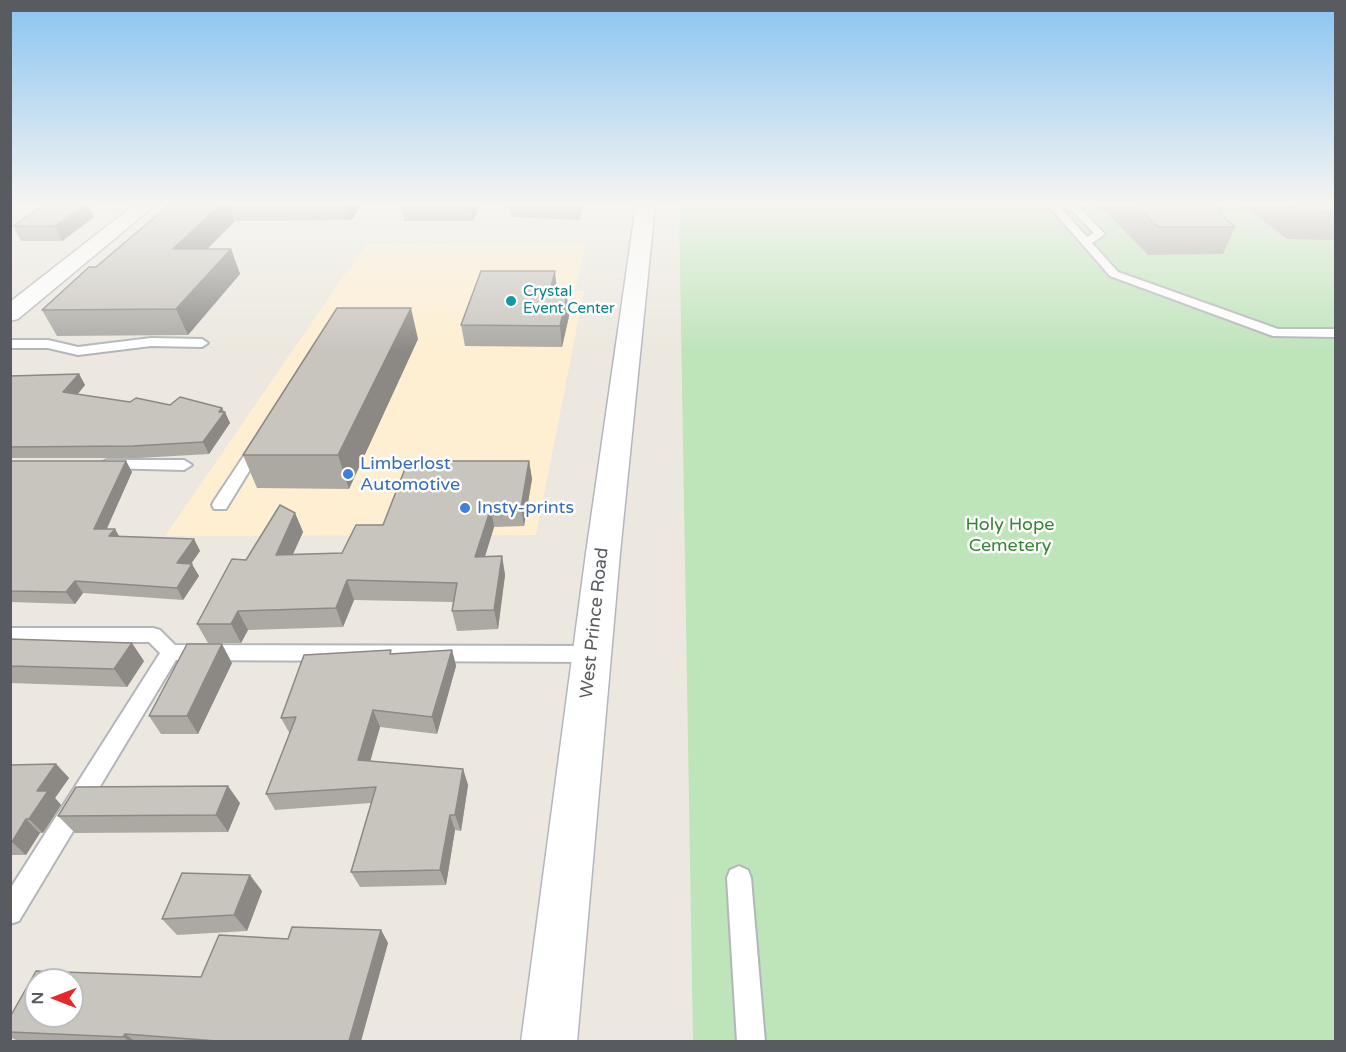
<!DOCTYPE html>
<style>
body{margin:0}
#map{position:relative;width:1346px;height:1052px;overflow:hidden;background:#ece8df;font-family:"Varela Round",sans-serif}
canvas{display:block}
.frame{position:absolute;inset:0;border:12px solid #585c60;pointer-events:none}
.north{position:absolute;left:24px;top:968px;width:60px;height:60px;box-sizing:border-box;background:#fff;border:2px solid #bcbebf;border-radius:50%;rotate:270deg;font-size:16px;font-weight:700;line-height:24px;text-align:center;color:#585c60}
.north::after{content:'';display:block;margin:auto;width:21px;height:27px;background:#e9272a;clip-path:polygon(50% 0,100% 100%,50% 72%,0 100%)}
</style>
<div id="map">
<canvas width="1346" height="1052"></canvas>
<div class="frame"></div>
<div class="north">N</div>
</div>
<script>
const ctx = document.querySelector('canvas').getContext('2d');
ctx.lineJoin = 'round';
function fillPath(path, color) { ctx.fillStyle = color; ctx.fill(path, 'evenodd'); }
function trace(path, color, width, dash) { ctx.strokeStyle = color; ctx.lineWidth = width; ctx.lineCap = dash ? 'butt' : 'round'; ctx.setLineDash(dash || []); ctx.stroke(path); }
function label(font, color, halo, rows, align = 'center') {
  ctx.font = font + ' "Varela Round",sans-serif'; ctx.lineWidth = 5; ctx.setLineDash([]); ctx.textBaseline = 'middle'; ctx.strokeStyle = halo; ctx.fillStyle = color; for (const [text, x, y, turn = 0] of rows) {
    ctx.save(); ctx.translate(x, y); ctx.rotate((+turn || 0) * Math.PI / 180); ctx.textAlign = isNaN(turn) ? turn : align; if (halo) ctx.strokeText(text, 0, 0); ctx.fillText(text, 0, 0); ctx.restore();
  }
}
fillPath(new Path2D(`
 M 585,243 L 575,291 L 584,291 L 536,535 L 165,536 L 366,244 Z`), '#feefd2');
fillPath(new Path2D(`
 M 679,205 L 1335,205 L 1335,1041 L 693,1041 Z`), '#bee4ba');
const service = new Path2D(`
 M 1048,205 L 1058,205 L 1087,237 L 1094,233 L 1072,210 L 1060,205 L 1078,206 L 1105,234 L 1092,243 L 1118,272 L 1278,329 L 1336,329 L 1336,337 L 1273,336 L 1110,276 Z
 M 151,338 L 202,339 L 208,343 L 202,347 L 151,346 L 78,355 L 48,348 L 10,348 L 10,340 L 48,340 L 78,347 Z
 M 258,441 L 265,445 L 226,509 L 214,509 L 212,505 L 214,501 L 253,442 Z
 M 107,460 L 184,460 L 192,465 L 184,470 L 102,468 L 99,465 L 102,462 Z
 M 10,628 L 153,628 L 160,630 L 175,645 L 591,646 L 598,649 L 601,654 L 598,659 L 591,662 L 176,660 L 19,921 L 10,924 L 10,889 L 160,653 L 149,642 L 10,642 Z
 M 739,866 L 748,870 L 751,878 L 765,1042 L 737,1042 L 727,878 L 730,870 Z`);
const minor = new Path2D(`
 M 134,205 L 155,205 L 18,319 L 10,321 L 10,302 Z`);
const secondary = new Path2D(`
 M 636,205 L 655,205 L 620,553 L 577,1042 L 521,1042 L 586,553 Z`);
trace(service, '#b2b6ba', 4);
trace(minor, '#b2b6ba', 3);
trace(secondary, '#b3b7bc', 3);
fillPath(service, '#fff');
fillPath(minor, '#fff');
fillPath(secondary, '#fff');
fillPath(new Path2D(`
 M 165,205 L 362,205 L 351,220 L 235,221 L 207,249 L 231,249 L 240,274 L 188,335 L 57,336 L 42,310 L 96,267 L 166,207 Z
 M 401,205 L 480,205 L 473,221 L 404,221 Z
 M 499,205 L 582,205 L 580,220 L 511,217 L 511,210 Z
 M 1103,205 L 1214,205 L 1223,212 L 1222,216 L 1235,227 L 1223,254 L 1148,255 L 1102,208 Z
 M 1242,205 L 1335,205 L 1335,240 L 1287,239 Z
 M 94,217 L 62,241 L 21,241 L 13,226 Z
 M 557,291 L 556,296 L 569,316 L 562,347 L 465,346 L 461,325 Z
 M 418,339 L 349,489 L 257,488 L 243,455 Z
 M 79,374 L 85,385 L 78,394 L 130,402 L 222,408 L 230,423 L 209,454 L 139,458 L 10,458 L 10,376 Z
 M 10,461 L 126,461 L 132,472 L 107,529 L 119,536 L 194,539 L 200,551 L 191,564 L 199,576 L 183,600 L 83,593 L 75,604 L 10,602 Z
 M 529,461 L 532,479 L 524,526 L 494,527 L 485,556 L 502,556 L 505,575 L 498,629 L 457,631 L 452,611 L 453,602 L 354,600 L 343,627 L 248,630 L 241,643 L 208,643 L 197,624 L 246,560 L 295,513 L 303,532 L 293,554 L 342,553 L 383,525 Z
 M 10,638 L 11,639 L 144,661 L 127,687 L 10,683 Z
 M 452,650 L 456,666 L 437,734 L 380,727 L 370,761 L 463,769 L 468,785 L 461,831 L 455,830 L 446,885 L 360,887 L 351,872 L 371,803 L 275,810 L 266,794 L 290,734 L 281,718 L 393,654 Z
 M 232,663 L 198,734 L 161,734 L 149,716 Z
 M 56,764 L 69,778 L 55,798 L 61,805 L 43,833 L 40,833 L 26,855 L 10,855 L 10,765 Z
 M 240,803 L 228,832 L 75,833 L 58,816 Z
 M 262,891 L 247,931 L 177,935 L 162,919 Z
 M 381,930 L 388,943 L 361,1041 L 18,1041 L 10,1037 L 10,1032 L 201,977 L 288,939 Z`), '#aca9a3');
fillPath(new Path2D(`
 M 84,205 L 88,205 L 94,217 L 62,241 L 55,226 Z
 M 220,205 L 229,205 L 235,221 L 183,274 L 173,249 Z
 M 347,205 L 362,205 L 351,220 Z
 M 470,205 L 480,205 L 473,221 Z
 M 579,205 L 582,205 L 580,220 Z
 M 231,249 L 240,274 L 188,335 L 176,309 Z
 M 555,271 L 557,291 L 554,303 L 550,291 Z
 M 567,296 L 569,316 L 562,347 L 560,326 Z
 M 411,308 L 418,339 L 349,489 L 338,455 Z
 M 79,374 L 85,385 L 70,403 L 63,392 Z
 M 222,408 L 224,413 L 225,412 L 230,423 L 209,454 L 203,442 Z
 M 126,461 L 132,472 L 101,541 L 94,529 Z
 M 529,461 L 532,479 L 524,526 L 521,508 Z
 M 491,508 L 494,527 L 479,576 L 475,557 Z
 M 295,513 L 303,532 L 284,574 L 276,555 Z
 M 115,529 L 122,541 L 109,536 Z
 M 194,539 L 200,551 L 183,575 L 177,563 Z
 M 502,556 L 505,575 L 498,629 L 494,610 Z
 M 192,564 L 199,576 L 183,600 L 177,588 Z
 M 347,580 L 354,600 L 343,627 L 336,608 Z
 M 75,581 L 83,593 L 75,604 L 66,592 Z
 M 238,611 L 248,630 L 241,643 L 231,624 Z
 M 132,643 L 144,661 L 127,687 L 114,669 Z
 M 222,644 L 232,663 L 198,734 L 187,716 Z
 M 452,650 L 456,666 L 437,734 L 432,717 Z
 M 373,710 L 380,727 L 366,776 L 358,760 Z
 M 56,764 L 69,778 L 55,798 L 61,805 L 43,833 L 29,819 L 37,791 Z
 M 463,769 L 468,785 L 461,831 L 455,815 Z
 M 228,786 L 240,803 L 228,832 L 216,815 Z
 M 450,815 L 455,830 L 446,885 L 440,870 Z
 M 26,819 L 40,833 L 26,855 L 12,842 Z
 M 250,875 L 262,891 L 247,931 L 234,915 Z
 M 381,930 L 388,943 L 361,1041 L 349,1041 Z
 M 125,1034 L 135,1041 L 129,1041 L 123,1037 Z`), '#8c8985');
const building = new Path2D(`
 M 44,205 L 84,205 L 55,226 L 13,226 Z
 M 169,205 L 220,205 L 173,249 L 231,249 L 176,309 L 42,310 L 89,267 L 96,267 Z
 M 1135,205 L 1214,205 L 1223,212 L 1218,212 L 1235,227 L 1159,227 Z
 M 1292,205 L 1335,205 L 1335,212 L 1301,211 Z
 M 481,271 L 555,271 L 550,291 L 553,291 L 552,296 L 567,296 L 560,326 L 461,325 Z
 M 337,308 L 411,308 L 338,455 L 243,455 Z
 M 79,374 L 63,392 L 130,402 L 136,398 L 170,405 L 180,397 L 222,408 L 219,412 L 225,412 L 203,442 L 133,446 L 10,447 L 10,376 Z
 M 10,461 L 126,461 L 94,529 L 115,529 L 109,536 L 194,539 L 177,563 L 192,564 L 177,588 L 75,581 L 66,592 L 10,591 Z
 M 408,461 L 529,461 L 521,508 L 491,508 L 475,557 L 502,556 L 494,610 L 452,611 L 457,583 L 347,580 L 336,608 L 238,611 L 231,624 L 197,624 L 232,559 L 246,560 L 280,505 L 295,513 L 276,555 L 342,553 L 356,525 L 383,525 Z
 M 10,639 L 132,643 L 114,669 L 10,666 Z
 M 187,644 L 222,644 L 187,716 L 149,716 Z
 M 391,650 L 390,654 L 452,650 L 432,717 L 373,710 L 358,760 L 463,769 L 455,815 L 450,815 L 440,870 L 351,872 L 376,787 L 266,794 L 296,717 L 281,718 L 304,655 Z
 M 56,764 L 37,791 L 48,791 L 29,819 L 26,819 L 12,842 L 10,842 L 10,765 Z
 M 228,786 L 216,815 L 58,816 L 76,787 Z
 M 182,873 L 250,875 L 234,915 L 162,919 Z
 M 292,927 L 381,930 L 349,1041 L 217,1041 L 125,1034 L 123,1037 L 10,1032 L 10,1017 L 36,971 L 201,977 L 219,935 L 288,939 ZM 36,980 L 72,980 L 72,1016 L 36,1016 Z`);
fillPath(building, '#c8c4be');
trace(building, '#8c8985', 1.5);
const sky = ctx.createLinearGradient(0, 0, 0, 352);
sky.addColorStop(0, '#89c4f1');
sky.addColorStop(0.58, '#f6f5f1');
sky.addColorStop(1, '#f6f5f100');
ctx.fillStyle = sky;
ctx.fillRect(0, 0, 1346, 352);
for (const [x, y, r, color] of [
 [511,301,6,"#0f9aa8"],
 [348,474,6,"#3f7fe0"],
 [465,508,6,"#3f7fe0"]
]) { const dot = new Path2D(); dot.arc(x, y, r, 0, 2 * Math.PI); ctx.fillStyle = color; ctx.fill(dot); trace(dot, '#fff', 2); }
label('15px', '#0d838f', '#fff', [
 ["Crystal",523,292],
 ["Event Center",523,309]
], 'left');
label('18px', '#366cbe', '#fff', [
 ["Limberlost",360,464],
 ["Automotive",360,485],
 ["Insty-prints",477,508]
], 'left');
label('18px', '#378434', '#fff', [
 ["Holy Hope",1010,525],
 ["Cemetery",1010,546]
]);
label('18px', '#585c60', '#fff', [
 ["West Prince Road",595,623,-84]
]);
</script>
